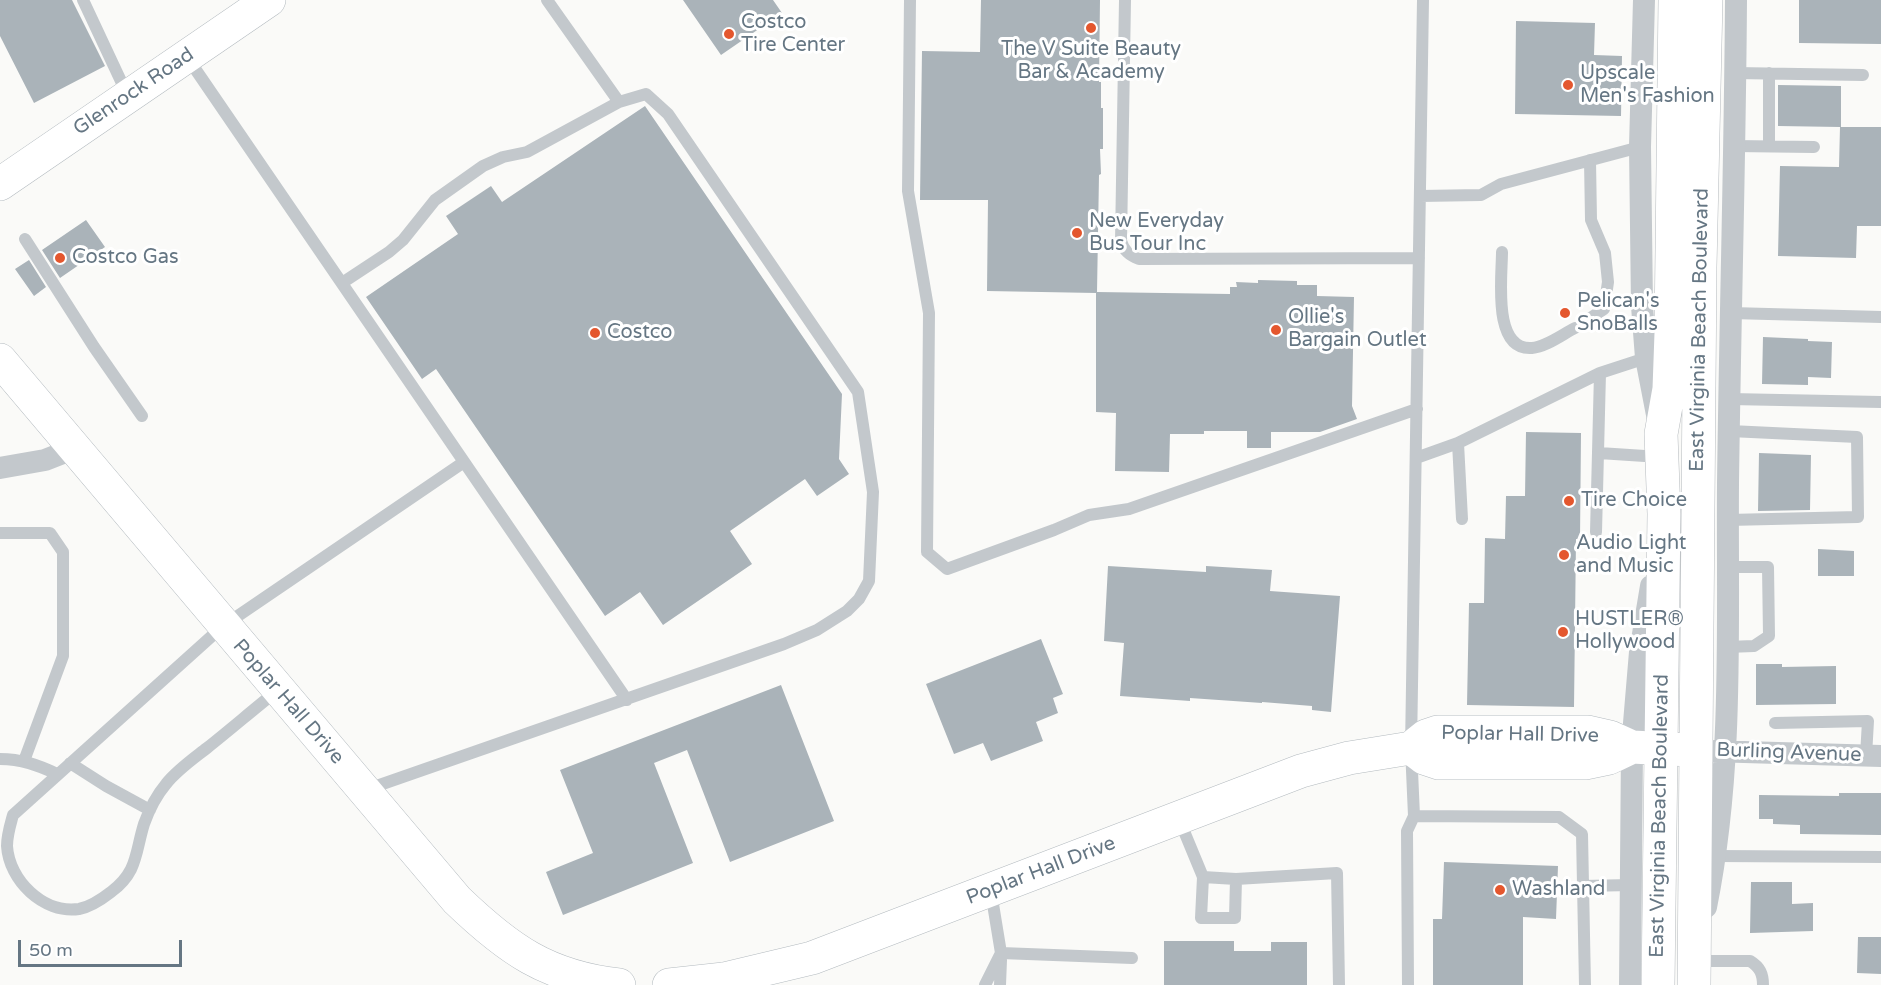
<!DOCTYPE html>
<meta charset="utf-8">
<style>
body{margin:0}
#map{position:relative;width:1881px;height:985px;overflow:hidden;background:#fafaf8;font-family:"Varela Round",sans-serif}
canvas{display:block}
.scale{position:absolute;left:18px;top:940px;width:164px;height:27px;box-sizing:border-box;border:3px solid #657683;border-top:0;padding-left:8px;font-size:18px;line-height:21px;white-space:nowrap;color:#657683;-webkit-text-stroke:4px #fff;paint-order:stroke}
</style>
<div id="map">
<canvas width="1881" height="985"></canvas>
<div class="scale">50 m</div>
</div>
<script>
const ctx = document.querySelector('canvas').getContext('2d');
ctx.lineJoin = 'round';
function fillPath(path, color) { ctx.fillStyle = color; ctx.fill(path, 'evenodd'); }
function trace(path, color, width, dash) { ctx.strokeStyle = color; ctx.lineWidth = width; ctx.lineCap = dash ? 'butt' : 'round'; ctx.setLineDash(dash || []); ctx.stroke(path); }
function label(font, color, halo, rows, align = 'center') {
  ctx.font = font + ' "Varela Round",sans-serif'; ctx.lineWidth = 6; ctx.setLineDash([]); ctx.textBaseline = 'middle'; ctx.strokeStyle = halo; ctx.fillStyle = color; for (const [text, x, y, turn = 0] of rows) {
    ctx.save(); ctx.translate(x, y); ctx.rotate((+turn || 0) * Math.PI / 180); ctx.textAlign = isNaN(turn) ? turn : align; if (halo) ctx.strokeText(text, 0, 0); ctx.fillText(text, 0, 0); ctx.restore();
  }
}
fillPath(new Path2D(`
 M 0,0 L 72,0 L 105,66 L 34,103 L 0,36 Z
 M 683,0 L 773,0 L 782,13 L 721,55 Z
 M 981,0 L 1100,0 L 1099,82 L 1101,82 L 1101,108 L 1103,108 L 1103,149 L 1100,149 L 1101,174 L 1099,175 L 1097,292 L 1230,294 L 1230,287 L 1237,287 L 1236,282 L 1258,283 L 1258,280 L 1297,281 L 1297,285 L 1317,285 L 1317,296 L 1354,297 L 1352,406 L 1357,419 L 1320,432 L 1271,432 L 1271,448 L 1247,448 L 1247,431 L 1204,431 L 1204,434 L 1170,434 L 1169,472 L 1115,471 L 1116,413 L 1096,412 L 1096,293 L 987,291 L 988,200 L 920,200 L 922,51 L 980,52 Z
 M 1799,0 L 1881,0 L 1881,44 L 1799,43 Z
 M 1516,21 L 1595,23 L 1594,55 L 1622,56 L 1621,116 L 1515,114 Z
 M 1778,85 L 1841,86 L 1841,127 L 1881,127 L 1881,226 L 1857,226 L 1856,258 L 1778,256 L 1780,166 L 1839,167 L 1840,127 L 1778,126 Z
 M 645,106 L 842,394 L 839,459 L 849,474 L 817,496 L 805,479 L 730,531 L 752,564 L 663,625 L 640,592 L 605,616 L 436,369 L 422,379 L 366,297 L 458,234 L 446,216 L 491,186 L 502,202 Z
 M 86,220 L 105,247 L 60,278 L 42,250 Z
 M 29,260 L 46,287 L 34,296 L 15,269 Z
 M 1763,337 L 1808,339 L 1808,341 L 1832,342 L 1831,378 L 1808,377 L 1808,385 L 1762,384 Z
 M 1526,432 L 1581,433 L 1580,539 L 1576,539 L 1574,707 L 1467,705 L 1469,603 L 1484,603 L 1485,538 L 1505,539 L 1506,496 L 1525,496 Z
 M 1759,453 L 1811,455 L 1810,510 L 1758,511 Z
 M 1818,549 L 1854,551 L 1854,576 L 1818,576 Z
 M 1108,566 L 1206,572 L 1206,566 L 1272,570 L 1270,591 L 1340,596 L 1331,712 L 1312,710 L 1312,706 L 1262,702 L 1262,703 L 1190,698 L 1190,701 L 1120,696 L 1124,643 L 1104,641 Z
 M 1041,639 L 1063,694 L 1053,698 L 1058,713 L 1036,722 L 1043,741 L 991,761 L 983,743 L 954,754 L 926,684 Z
 M 1756,664 L 1782,664 L 1782,667 L 1836,666 L 1836,704 L 1756,705 Z
 M 781,685 L 834,821 L 730,862 L 687,750 L 654,763 L 693,863 L 563,915 L 546,872 L 593,853 L 560,770 Z
 M 1839,793 L 1881,793 L 1881,835 L 1800,834 L 1800,825 L 1773,824 L 1773,819 L 1759,819 L 1759,795 L 1839,796 Z
 M 1444,862 L 1558,866 L 1556,919 L 1523,917 L 1523,985 L 1433,985 L 1433,919 L 1442,919 Z
 M 1751,882 L 1792,882 L 1792,904 L 1813,903 L 1813,931 L 1750,933 Z
 M 1858,937 L 1881,937 L 1881,974 L 1857,973 Z
 M 1164,941 L 1234,941 L 1234,951 L 1271,951 L 1271,942 L 1307,942 L 1307,985 L 1164,985 Z`), '#aab3b9');
const secondary = new Path2D(`
 M 0,184 L 269,0
 M 0,360 L 457,900 C 508,949 547,977 619,985
 M 1411,748 L 1424,758 L 1439,763 L 1585,763 L 1609,758 L 1632,747
 M 669,985 L 724,979 L 812,958 L 1301,771 L 1349,758 L 1411,748 L 1426,736 L 1438,732 L 1588,732 L 1610,737 L 1632,747 L 1690,750`);
const primary = new Path2D(`
 M 1658,985 L 1664,514 L 1661,434 L 1669,389 L 1671,333 L 1675,0
 M 1694,985 L 1700,267 L 1706,0`);
trace(secondary, '#b3babf', 34);
trace(primary, '#b5babe', 34);
trace(new Path2D(`
 M 83,0 L 127,94
 M 547,0 L 619,102
 M 910,0 L 908,191 L 929,313 L 927,552 L 947,569 L 1054,530 L 1089,515 L 1129,509 L 1417,409
 M 1125,0 L 1121,241 C 1124,251 1129,255 1139,259 L 1419,258
 M 187,57 L 627,700
 M 1735,73 L 1863,75
 M 1734,146 L 1814,147
 M 1769,146 L 1769,73
 M 1420,196 L 1481,195 L 1501,184 L 1640,147
 M 25,239 L 94,347 L 142,416
 M 1502,252 C 1502,277 1492,351 1532,348 C 1546,347 1563,334 1575,328
 M 342,283 L 389,252 L 403,240 L 435,200 L 483,166 L 503,157 L 527,152 L 619,102 L 646,94 L 668,114 L 858,392 L 873,492 L 869,581 L 859,599 L 847,611 L 817,630 L 784,644 L 368,789
 M 1731,313 L 1881,317
 M 1586,321 L 1604,309 L 1608,282 L 1605,253 L 1591,220 L 1590,160
 M 1730,399 L 1881,402
 M 1599,453 L 1660,457
 M 1416,458 L 1458,443
 M 1462,519 L 1458,443 L 1600,373 L 1646,358
 M 1728,520 L 1858,517 L 1857,437 L 1730,431
 M 1596,532 L 1600,373
 M 0,533 L 50,533 L 63,552 L 63,656 L 24,761
 M 1727,647 L 1754,646 L 1769,636 L 1768,567 L 1728,567
 M 278,690 C 254,709 231,729 207,748 C 193,759 177,770 166,784 C 156,796 149,810 144,824 C 135,853 138,872 111,892 C 102,899 90,907 79,909 C 43,914 9,880 7,846 C 7,835 10,826 13,815 L 223,626 L 464,462
 M 1775,723 L 1868,721 L 1866,756
 M 0,759 C 21,759 38,765 57,774
 M 70,763 L 106,786 L 150,810
 M 1414,816 L 1559,817 L 1582,834 L 1585,985
 M 1179,819 L 1203,877 L 1201,918 L 1235,918 L 1236,879 L 1337,873 L 1339,985
 M 1716,856 L 1881,857
 M 1203,877 L 1236,879
 M 1583,886 L 1631,885
 M 991,892 L 1001,953 L 1132,958
 M 1696,961 L 1750,961 C 1760,967 1763,974 1763,985
 M 985,985 L 1001,953
 M 1000,985 L 1001,960
 M 1408,985 L 1407,831 L 1414,816 L 1411,748 L 1423,0`), '#c3c8cc', 12);
trace(new Path2D(`
 M 1644,0 L 1640,147 L 1642,306 L 1646,358 L 1658,420
 M 0,468 L 45,460 L 73,449
 M 1710,751 L 1881,756
 M 1706,907 C 1734,768 1727,625 1728,484 C 1730,322 1735,161 1736,0
 M 1630,985 L 1632,747 L 1640,652 L 1651,586`), '#c3c8cc', 22);
trace(secondary, '#fff', 33);
trace(primary, '#fff', 33);
for (const [x, y, r, color] of [
 [1091,28,6,"#e4572e"],
 [729,34,6,"#e4572e"],
 [1568,85,6,"#e4572e"],
 [1077,233,6,"#e4572e"],
 [60,258,6,"#e4572e"],
 [1565,313,6,"#e4572e"],
 [1276,330,6,"#e4572e"],
 [595,333,6,"#e4572e"],
 [1569,501,6,"#e4572e"],
 [1564,555,6,"#e4572e"],
 [1563,632,6,"#e4572e"],
 [1500,890,6,"#e4572e"]
]) { const dot = new Path2D(); dot.arc(x, y, r, 0, 2 * Math.PI); ctx.fillStyle = color; ctx.fill(dot); trace(dot, '#fff', 2); }
label('20px', '#657683', '#fff', [
 ["Costco",741,23],
 ["Tire Center",741,46],
 ["The V Suite Beauty",1091,50,"center"],
 ["Bar & Academy",1091,73,"center"],
 ["Upscale",1580,74],
 ["Men's Fashion",1580,97],
 ["New Everyday",1089,222],
 ["Bus Tour Inc",1089,245],
 ["Costco Gas",72,258],
 ["Pelican's",1577,302],
 ["SnoBalls",1577,325],
 ["Ollie's",1288,318],
 ["Bargain Outlet",1288,341],
 ["Costco",607,333],
 ["Tire Choice",1581,501],
 ["Audio Light",1576,544],
 ["and Music",1576,567],
 ["HUSTLER®",1575,620],
 ["Hollywood",1575,643],
 ["Washland",1512,890]
], 'left');
label('20px', '#657683', '#fff', [
 ["Glenrock Road",134,92,-34],
 ["East Virginia Beach Boulevard",1700,330,-89],
 ["Poplar Hall Drive",288,702,49],
 ["Poplar Hall Drive",1520,735,1],
 ["Burling Avenue",1789,753,2],
 ["East Virginia Beach Boulevard",1660,816,-89],
 ["Poplar Hall Drive",1041,871,-21]
]);
</script>
